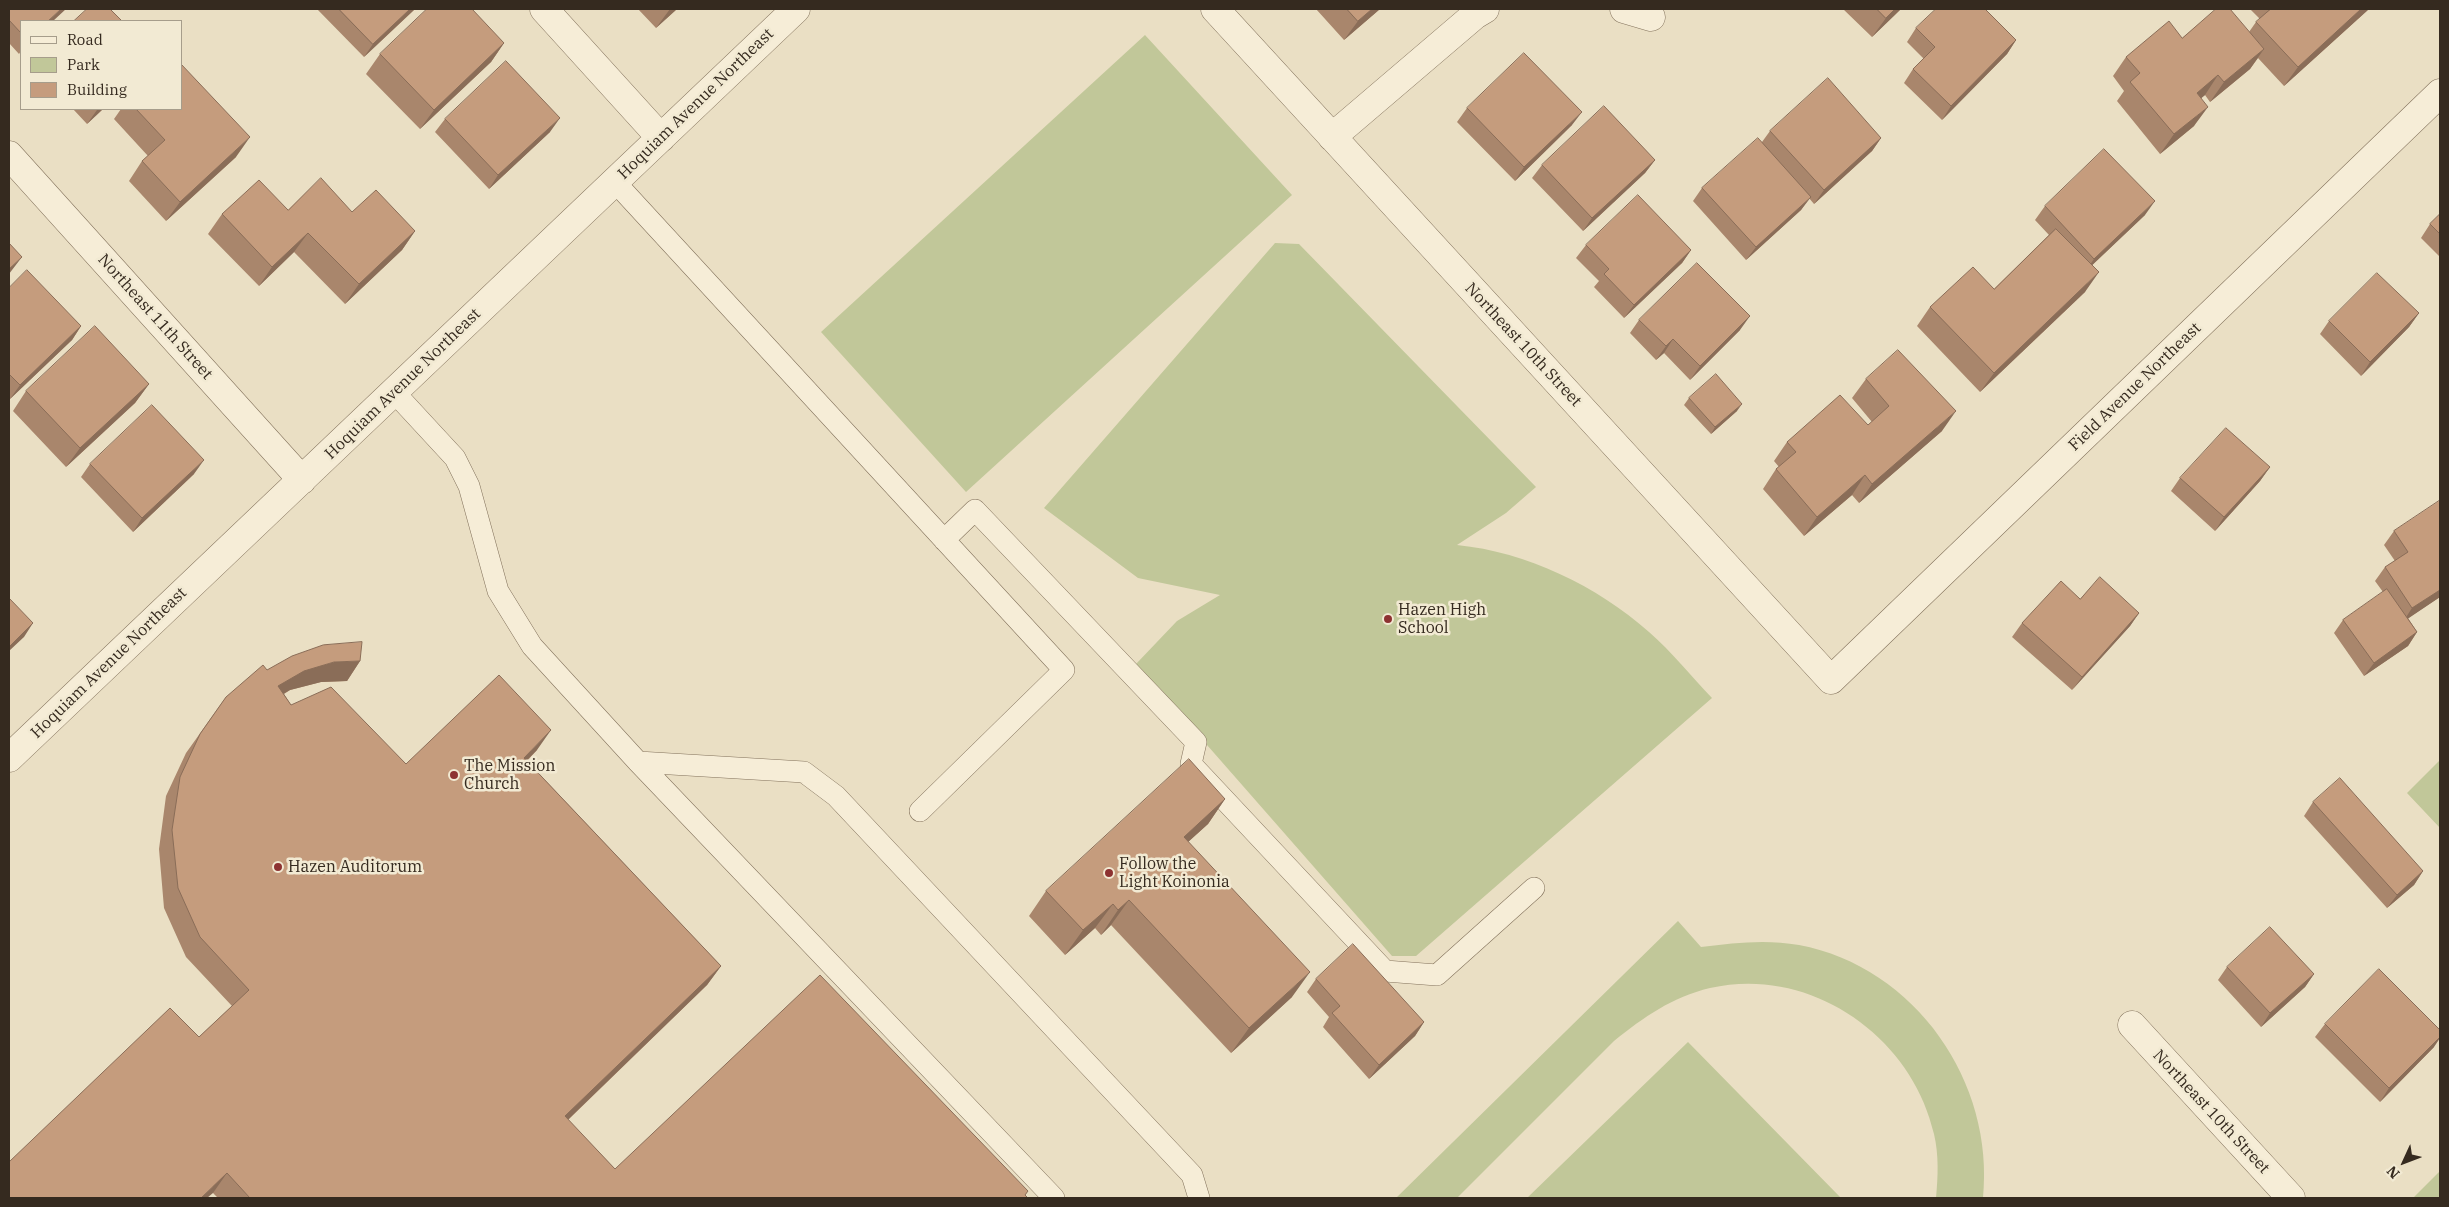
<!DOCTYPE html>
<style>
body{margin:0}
#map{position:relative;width:2449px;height:1207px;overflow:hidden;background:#eadfc4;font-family:"IBM Plex Serif",serif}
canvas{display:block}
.frame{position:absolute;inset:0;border:10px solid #352a1f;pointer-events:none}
.legend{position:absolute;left:20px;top:20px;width:162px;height:90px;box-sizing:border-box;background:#f2ead3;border:1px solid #a69d8b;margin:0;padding:6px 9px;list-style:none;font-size:15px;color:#352a1f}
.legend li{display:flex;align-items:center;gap:10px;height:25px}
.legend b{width:25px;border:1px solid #a69d8b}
.north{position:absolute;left:2379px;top:1137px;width:50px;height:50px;-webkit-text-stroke:4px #f2ead3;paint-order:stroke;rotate:227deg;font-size:14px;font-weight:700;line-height:20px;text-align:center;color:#352a1f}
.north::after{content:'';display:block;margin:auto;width:18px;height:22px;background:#352a1f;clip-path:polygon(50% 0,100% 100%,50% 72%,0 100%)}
</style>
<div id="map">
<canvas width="2449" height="1207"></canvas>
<div class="frame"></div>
<ul class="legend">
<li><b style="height:6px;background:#f6edd7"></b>Road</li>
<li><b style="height:14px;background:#c1c799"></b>Park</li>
<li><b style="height:14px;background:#c59c7d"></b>Building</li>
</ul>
<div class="north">N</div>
</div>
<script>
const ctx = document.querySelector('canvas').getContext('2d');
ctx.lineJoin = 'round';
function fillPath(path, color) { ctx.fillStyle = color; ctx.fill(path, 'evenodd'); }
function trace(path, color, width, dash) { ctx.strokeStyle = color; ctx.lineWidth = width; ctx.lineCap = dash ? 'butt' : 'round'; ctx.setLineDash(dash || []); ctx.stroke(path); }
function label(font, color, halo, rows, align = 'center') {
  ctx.font = font + ' "IBM Plex Serif",serif'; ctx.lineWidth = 5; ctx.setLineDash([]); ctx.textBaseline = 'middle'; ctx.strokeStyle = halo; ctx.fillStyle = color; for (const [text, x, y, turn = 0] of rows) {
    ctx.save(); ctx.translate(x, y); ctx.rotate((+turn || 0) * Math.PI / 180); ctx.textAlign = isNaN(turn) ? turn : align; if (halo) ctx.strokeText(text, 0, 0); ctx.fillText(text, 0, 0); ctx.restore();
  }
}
fillPath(new Path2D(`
 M 1145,35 L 1292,195 L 966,492 L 821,332 Z
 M 1275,243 L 1299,244 L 1536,487 L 1506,513 L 1457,545 C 1527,552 1597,586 1649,632 C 1672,652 1692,677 1712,698 L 1416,956 L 1392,956 L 1136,664 L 1177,621 L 1220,595 L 1138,578 L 1044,508 Z
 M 2440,760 L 2440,828 L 2407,793 Z
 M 1678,921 L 1701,947 C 1734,943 1765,939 1799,945 C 1916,967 1995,1083 1983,1198 L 1936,1198 C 1938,1177 1939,1155 1934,1134 C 1912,1036 1810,965 1710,988 C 1672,997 1644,1017 1614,1041 L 1457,1198 L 1396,1198 Z
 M 1688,1042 L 1841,1198 L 1527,1198 Z
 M 2440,1171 L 2440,1198 L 2413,1198 Z`), '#c1c799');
const lane = new Path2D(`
 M 615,182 L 1064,670 L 920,811
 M 394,392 L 455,458 L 469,486 L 498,591 L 532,646 L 638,762 L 1054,1198
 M 944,540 L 975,510 L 1196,742 L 1191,764 L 1385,971 L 1437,975 L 1534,888
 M 638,762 L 804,772 L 836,796 L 1192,1175 L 1199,1198`);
const street = new Path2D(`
 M 544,9 L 661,138
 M 1215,9 L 1831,680 L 2440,93
 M 1624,9 L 1651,17
 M 1332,137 L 1475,15 L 1485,9
 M 9,155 L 302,480
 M 9,758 L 796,9
 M 2132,1025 L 2291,1198`);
trace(lane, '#83725c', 22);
trace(street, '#83725c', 29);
trace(lane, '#f6edd7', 21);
trace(street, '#f6edd7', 28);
fillPath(new Path2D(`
 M 9,9 L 21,21 L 21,51 L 19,54 L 9,43 Z
 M 317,9 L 415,9 L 364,57 Z
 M 638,9 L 677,9 L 656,28 Z
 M 1316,9 L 1380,9 L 1344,40 Z
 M 1843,9 L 1901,9 L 1872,37 Z
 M 2250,9 L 2369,9 L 2284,86 L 2258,58 L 2250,69 L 2210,102 L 2205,95 L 2201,98 L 2194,126 L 2160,154 L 2117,101 L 2124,91 L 2113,76 L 2126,57 L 2182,38 L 2249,32 L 2256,22 L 2260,19 Z
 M 1916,28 L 2016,40 L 2007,54 L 1942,120 L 1904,83 L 1913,69 L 1924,59 L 1907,42 Z
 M 504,43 L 491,62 L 420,129 L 366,74 L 380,54 Z
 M 1467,108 L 1572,125 L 1515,181 L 1457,122 Z
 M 73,109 L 103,109 L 87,124 Z
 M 121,109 L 181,109 L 236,157 L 166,221 L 129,181 L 142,161 L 148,156 L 114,119 Z
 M 445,119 L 550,132 L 489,189 L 435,132 Z
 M 1770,131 L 1881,138 L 1872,151 L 1814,204 L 1809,198 L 1801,210 L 1746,260 L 1693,201 L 1702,188 L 1762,142 Z
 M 1655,160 L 1645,173 L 1583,231 L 1532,178 L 1542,165 Z
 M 2045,206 L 2145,215 L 2092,265 L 2085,292 L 1980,392 L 1917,326 L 1930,307 L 1994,289 L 2049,235 L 2035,220 Z
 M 288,210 L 352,212 L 415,231 L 402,250 L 345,304 L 294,252 L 259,286 L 208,234 L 222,214 Z
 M 2440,214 L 2440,257 L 2421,238 L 2430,224 Z
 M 1586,245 L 1691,250 L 1682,263 L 1624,318 L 1594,287 L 1599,281 L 1576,258 Z
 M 9,288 L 81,326 L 72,340 L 10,399 L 9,397 Z
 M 2419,313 L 2409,327 L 2361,376 L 2320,334 L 2329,321 Z
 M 1639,320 L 1740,330 L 1690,380 L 1664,353 L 1656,360 L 1630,333 Z
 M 1866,379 L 1942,431 L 1859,503 L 1852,495 L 1804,536 L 1763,489 L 1776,469 L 1779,467 L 1774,461 L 1787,442 L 1868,425 L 1872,422 L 1852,398 Z
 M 149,384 L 135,403 L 66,467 L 13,411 L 26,391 Z
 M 1689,398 L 1737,411 L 1711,434 L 1684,405 Z
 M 90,464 L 194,474 L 133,532 L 81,477 Z
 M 2270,467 L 2260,481 L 2215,531 L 2171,491 L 2180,478 Z
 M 2440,502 L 2440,597 L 2408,618 L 2417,632 L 2408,646 L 2364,676 L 2334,633 L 2343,620 L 2383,592 L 2375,581 L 2385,567 L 2395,561 L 2384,545 L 2394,531 Z
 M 2080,599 L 2139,613 L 2130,626 L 2072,690 L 2012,637 L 2022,623 Z
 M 360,661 L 347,681 L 321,682 L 290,690 L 284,694 L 291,705 L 406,764 L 537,750 L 527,761 L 721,966 L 707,985 L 568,1120 L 615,1169 L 1028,1191 L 1025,1195 L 1028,1198 L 218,1198 L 213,1193 L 199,1037 L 232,1006 L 186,957 L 164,908 L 159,849 L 166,796 L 186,753 L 226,697 L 267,670 Z
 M 1225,799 L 1208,824 L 1188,842 L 1292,997 L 1231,1053 L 1111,925 L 1101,935 L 1095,928 L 1065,955 L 1029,916 L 1046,891 Z
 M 2313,802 L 2423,871 L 2414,885 L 2387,908 L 2304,816 Z
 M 2227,967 L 2314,974 L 2305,987 L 2261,1027 L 2218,980 Z
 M 1316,979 L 1424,1022 L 1415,1036 L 1369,1079 L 1323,1027 L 1329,1017 L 1307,992 Z
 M 2325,1024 L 2434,1047 L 2380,1102 L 2315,1037 Z`), '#a9866c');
fillPath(new Path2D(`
 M 61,9 L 66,9 L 53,21 L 48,21 Z
 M 410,9 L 415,9 L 364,57 L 373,44 Z
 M 670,9 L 677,9 L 656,28 Z
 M 1372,9 L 1380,9 L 1344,40 L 1358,21 Z
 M 1895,9 L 1901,9 L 1872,37 L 1886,18 Z
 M 2361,9 L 2369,9 L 2284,86 L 2298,67 Z
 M 2016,40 L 2007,54 L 1942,120 L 1951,106 Z
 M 504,43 L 491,62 L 420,129 L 434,110 Z
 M 2264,49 L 2250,69 L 2210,102 L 2224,82 Z
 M 2218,75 L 2205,95 L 2184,113 L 2197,93 Z
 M 2208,107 L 2194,126 L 2160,154 L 2174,134 Z
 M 98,109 L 103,109 L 87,124 L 97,110 Z
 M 1582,112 L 1572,125 L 1515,181 L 1524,167 Z
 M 560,118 L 550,132 L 489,189 L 498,175 Z
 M 250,137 L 236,157 L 166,221 L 180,202 Z
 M 1881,138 L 1872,151 L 1814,204 L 1824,190 Z
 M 1655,160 L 1645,173 L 1583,231 L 1592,218 Z
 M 1811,197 L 1801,210 L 1746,260 L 1756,247 Z
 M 2155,201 L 2145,215 L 2085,272 L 2094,259 Z
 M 415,231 L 402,250 L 345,304 L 359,284 Z
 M 308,233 L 294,252 L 259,286 L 272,267 Z
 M 1691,250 L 1682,263 L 1624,318 L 1634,305 Z
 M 22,257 L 12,270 L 9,274 L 9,269 Z
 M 2099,272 L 2085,292 L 1980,392 L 1994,373 Z
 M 2419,313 L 2409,327 L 2361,376 L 2370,362 Z
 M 1750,316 L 1740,330 L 1690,380 L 1700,366 Z
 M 81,326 L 72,340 L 10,399 L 20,385 Z
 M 1673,339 L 1664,353 L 1656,360 L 1666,346 Z
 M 149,384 L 135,403 L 66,467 L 80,448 Z
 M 1742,404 L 1737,411 L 1711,434 L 1715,427 Z
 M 1956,411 L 1942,431 L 1859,503 L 1872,484 Z
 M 204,460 L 194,474 L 133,532 L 142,518 Z
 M 2270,467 L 2260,481 L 2215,531 L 2224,517 Z
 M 1865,475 L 1852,495 L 1804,536 L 1817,517 Z
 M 2440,590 L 2440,597 L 2403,622 L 2412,608 Z
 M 2139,613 L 2130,626 L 2072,690 L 2082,677 Z
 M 33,623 L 24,637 L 9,651 L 9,647 Z
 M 2417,632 L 2408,646 L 2364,676 L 2374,663 Z
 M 360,661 L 347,681 L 321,682 L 290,690 L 264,705 L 278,686 L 304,671 L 334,662 Z
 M 551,730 L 537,750 L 510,777 L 524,758 Z
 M 1225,799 L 1208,824 L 1167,861 L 1184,837 Z
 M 2423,871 L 2414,885 L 2387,908 L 2397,895 Z
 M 1129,900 L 1111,925 L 1101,935 L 1118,910 Z
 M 1113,904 L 1095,928 L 1065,955 L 1083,930 Z
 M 721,966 L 707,985 L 551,1136 L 565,1116 Z
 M 1310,972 L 1292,997 L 1231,1053 L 1249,1028 Z
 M 2314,974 L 2305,987 L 2261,1027 L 2270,1013 Z
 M 1424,1022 L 1415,1036 L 1369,1079 L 1379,1065 Z
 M 2440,1037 L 2440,1038 L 2434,1047 L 2380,1102 L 2389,1088 Z
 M 227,1173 L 213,1193 L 207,1198 L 201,1198 Z`), '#8a6d58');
const building = new Path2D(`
 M 9,9 L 61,9 L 48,21 L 21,21 L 21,33 L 9,20 Z
 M 87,9 L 110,9 L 122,21 L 74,21 Z
 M 339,9 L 410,9 L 373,44 Z
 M 427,9 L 472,9 L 504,43 L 434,110 L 380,54 Z
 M 1347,9 L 1372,9 L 1358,21 Z
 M 1877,9 L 1895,9 L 1886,18 Z
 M 1936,9 L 1985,9 L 2016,40 L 1951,106 L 1913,69 L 1935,47 L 1916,28 Z
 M 2216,9 L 2230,9 L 2264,49 L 2224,82 L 2218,75 L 2197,93 L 2208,107 L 2174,134 L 2130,82 L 2140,73 L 2126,57 L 2169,21 L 2182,38 Z
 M 2271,9 L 2361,9 L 2298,67 L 2256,22 Z
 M 1524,53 L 1582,112 L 1524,167 L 1467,108 Z
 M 506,61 L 560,118 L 498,175 L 445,119 Z
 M 181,64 L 250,137 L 180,202 L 142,161 L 165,140 L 136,109 L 181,109 Z
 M 1828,78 L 1881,138 L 1824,190 L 1770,131 Z
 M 1604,106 L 1655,160 L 1592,218 L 1542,165 Z
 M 1758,138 L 1811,197 L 1756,247 L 1702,188 Z
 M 2104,149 L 2155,201 L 2094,259 L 2045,206 Z
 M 321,178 L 352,212 L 376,190 L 415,231 L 359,284 L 308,233 L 272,267 L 222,214 L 259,180 L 288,210 Z
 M 1638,195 L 1691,250 L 1634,305 L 1604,274 L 1609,269 L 1586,245 Z
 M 2440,214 L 2440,234 L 2430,224 Z
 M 2056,229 L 2099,272 L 1994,373 L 1930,307 L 1973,267 L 1994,289 Z
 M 9,243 L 22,257 L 9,269 Z
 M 1697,263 L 1750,316 L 1700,366 L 1673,339 L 1666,346 L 1639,320 Z
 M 27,270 L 81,326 L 20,385 L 9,374 L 9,288 Z
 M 2377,273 L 2419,313 L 2370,362 L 2329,321 Z
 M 95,326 L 149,384 L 80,448 L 26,391 Z
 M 1898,350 L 1956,411 L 1872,484 L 1865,475 L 1817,517 L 1776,469 L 1796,452 L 1787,442 L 1840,395 L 1868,425 L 1889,406 L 1866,379 Z
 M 1716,374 L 1742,404 L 1715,427 L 1689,398 Z
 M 152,405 L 204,460 L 142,518 L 90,464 Z
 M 2226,428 L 2270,467 L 2224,517 L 2180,478 Z
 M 2439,501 L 2440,502 L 2440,590 L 2412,608 L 2385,567 L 2408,552 L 2394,531 Z
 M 2100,577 L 2139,613 L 2082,677 L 2022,623 L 2061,581 L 2080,599 Z
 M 2387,589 L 2417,632 L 2374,663 L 2343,620 Z
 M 9,598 L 33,623 L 9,647 Z
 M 362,642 L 360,661 L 334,662 L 304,671 L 278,686 L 291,705 L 331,687 L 406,764 L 499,675 L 551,730 L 524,758 L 721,966 L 565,1116 L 615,1169 L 820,975 L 1028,1191 L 1025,1195 L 1028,1198 L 250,1198 L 227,1173 L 201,1198 L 9,1198 L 9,1162 L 170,1008 L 199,1037 L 249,990 L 200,937 L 178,888 L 172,830 L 180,777 L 200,734 L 226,697 L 263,665 L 267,670 L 292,656 L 323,645 Z
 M 1189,759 L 1225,799 L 1184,837 L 1310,972 L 1249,1028 L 1129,900 L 1118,910 L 1113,904 L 1083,930 L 1046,891 Z
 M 2340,778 L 2423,871 L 2397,895 L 2313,802 Z
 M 2270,927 L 2314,974 L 2270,1013 L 2227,967 Z
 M 1353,944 L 1424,1022 L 1379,1065 L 1332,1013 L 1340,1006 L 1316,979 Z
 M 2379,969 L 2440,1030 L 2440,1037 L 2389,1088 L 2325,1024 Z`);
fillPath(building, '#c59c7d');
trace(building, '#8a6d58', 1);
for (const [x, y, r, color] of [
 [1388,619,5,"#8d3231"],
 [454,775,5,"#8d3231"],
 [278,867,5,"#8d3231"],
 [1109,873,5,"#8d3231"]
]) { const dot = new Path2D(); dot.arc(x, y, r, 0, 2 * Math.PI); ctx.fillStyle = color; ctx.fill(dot); trace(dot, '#f2ead3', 2); }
label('16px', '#352a1f', '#f2ead3', [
 ["Hoquiam Avenue Northeast",696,104,-44],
 ["Northeast 11th Street",155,317,48],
 ["Northeast 10th Street",1523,345,47],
 ["Hoquiam Avenue Northeast",403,384,-44],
 ["Field Avenue Northeast",2135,387,-44],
 ["Hoquiam Avenue Northeast",109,663,-44],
 ["Northeast 10th Street",2211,1112,47]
]);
label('16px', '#352a1f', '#f2ead3', [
 ["Hazen High",1398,610],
 ["School",1398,628],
 ["The Mission",464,766],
 ["Church",464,784],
 ["Follow the",1119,864],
 ["Light Koinonia",1119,882],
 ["Hazen Auditorum",288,867]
], 'left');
</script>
